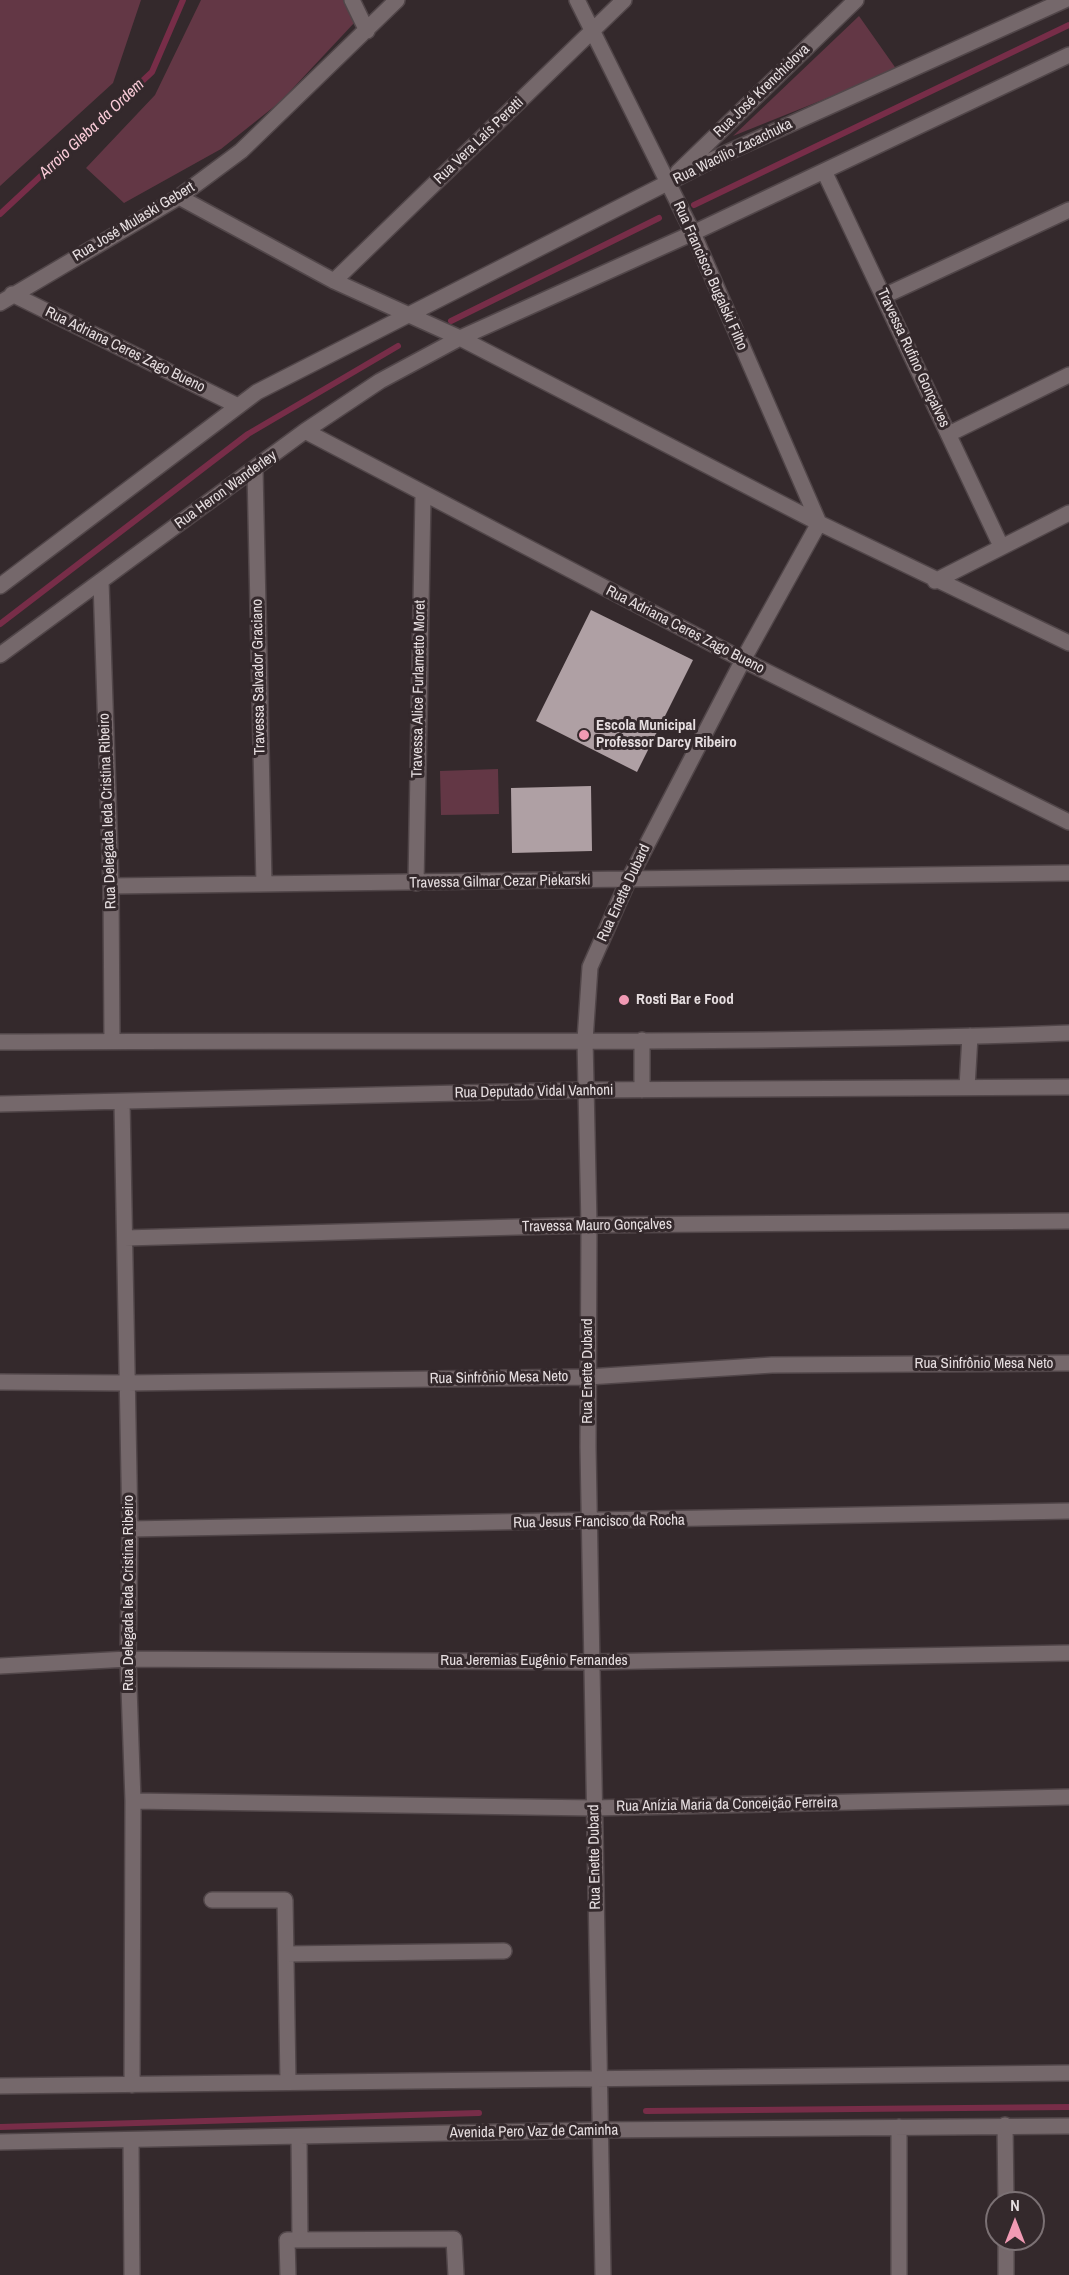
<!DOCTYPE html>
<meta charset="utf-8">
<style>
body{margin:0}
#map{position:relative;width:1069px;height:2275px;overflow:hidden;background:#34292c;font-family:"Archivo Narrow",sans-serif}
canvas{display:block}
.north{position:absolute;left:985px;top:2191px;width:60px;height:60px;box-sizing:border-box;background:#34292c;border:2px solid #7b7174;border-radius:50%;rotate:0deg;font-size:16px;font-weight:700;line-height:24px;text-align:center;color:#e6dee0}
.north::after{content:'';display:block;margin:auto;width:21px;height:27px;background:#f19ab4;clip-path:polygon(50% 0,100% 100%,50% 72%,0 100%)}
</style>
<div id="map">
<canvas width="1069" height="2275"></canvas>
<div class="north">N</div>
</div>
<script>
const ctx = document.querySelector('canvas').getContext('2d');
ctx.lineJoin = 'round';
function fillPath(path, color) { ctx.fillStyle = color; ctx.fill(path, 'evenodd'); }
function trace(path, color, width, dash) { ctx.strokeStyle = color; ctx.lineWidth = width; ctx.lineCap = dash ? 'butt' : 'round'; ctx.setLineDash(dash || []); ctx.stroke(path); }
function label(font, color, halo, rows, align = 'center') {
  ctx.font = font + ' "Archivo Narrow",sans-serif'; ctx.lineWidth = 6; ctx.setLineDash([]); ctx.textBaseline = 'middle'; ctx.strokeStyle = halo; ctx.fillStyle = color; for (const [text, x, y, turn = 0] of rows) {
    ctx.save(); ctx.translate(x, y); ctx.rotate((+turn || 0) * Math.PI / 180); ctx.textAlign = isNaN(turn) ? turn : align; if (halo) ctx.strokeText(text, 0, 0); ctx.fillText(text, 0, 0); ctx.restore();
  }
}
fillPath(new Path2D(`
 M 0,0 L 141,0 L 113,83 L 0,186 Z
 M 201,0 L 345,0 L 355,22 L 280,102 L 221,149 L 124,203 L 86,168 L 155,95 Z
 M 859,16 L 897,70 L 733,136 Z
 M 498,769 L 499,814 L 441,815 L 440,771 Z`), '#633745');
trace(new Path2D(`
 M 694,205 L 1069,25
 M 0,214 L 152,72 L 183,0
 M 451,321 L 659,218
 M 0,624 L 248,434 L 398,346
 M 646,2111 L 1069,2107
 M 0,2127 L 479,2113`), '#772d48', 6);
fillPath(new Path2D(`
 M 591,610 L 693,660 L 637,772 L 536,721 Z
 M 591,786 L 592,851 L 512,853 L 511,788 Z`), '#afa0a4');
const minor = new Path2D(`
 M 352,0 L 367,31
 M 577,0 L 693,233 L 819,523
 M 824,171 L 1001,546
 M 678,172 L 856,0
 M 179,197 L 334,281 L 460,338 L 819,523 L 1069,643
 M 334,281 L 624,0
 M 12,294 L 238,406
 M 884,296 L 1069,210
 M 0,303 L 179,197 L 241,151 L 397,0
 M 305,431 L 743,660 L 1069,822
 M 949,434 L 1069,375
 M 255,470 L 264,884
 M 101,581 L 111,886 L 112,1041
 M 935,581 L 1069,513
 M 0,586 L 257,392 L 722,155 L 1065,0
 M 0,655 L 305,431 L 380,381 L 460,338 L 693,233 L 1069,55
 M 416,883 L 423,495
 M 111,886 L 1069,873
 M 642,1040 L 642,1090
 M 0,1042 C 356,1039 713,1046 1069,1033
 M 967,1087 L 970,1036
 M 122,1102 L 130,1529 L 128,1659 L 133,1801 L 132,2085
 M 0,1104 L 586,1090 L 1069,1087
 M 125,1238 L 589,1225 L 1069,1221
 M 0,1382 L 127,1383 L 588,1377 L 772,1365 L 1069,1363
 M 130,1529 L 1069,1511
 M 0,1666 L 128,1659 L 591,1662 L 1069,1653
 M 133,1801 L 593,1808 L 1069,1797
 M 212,1900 L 285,1900 L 288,2082
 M 286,1954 L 504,1951
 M 0,2086 L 1069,2073
 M 1005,2125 L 1006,2203
 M 299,2137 L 300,2239
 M 131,2140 L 132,2275
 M 0,2142 L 600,2130 L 1069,2126
 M 1006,2239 L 1006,2275
 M 288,2275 L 287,2240 L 454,2239 L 456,2275
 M 603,2275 L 588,1447 L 589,1225 L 585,1040 L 590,967 L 628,881 L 743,660 L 819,523
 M 899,2275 L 899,2127`);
trace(minor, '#514649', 18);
trace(minor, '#75686b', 15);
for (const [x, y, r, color] of [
 [584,735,6,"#f19ab4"],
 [624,1000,6,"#f19ab4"]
]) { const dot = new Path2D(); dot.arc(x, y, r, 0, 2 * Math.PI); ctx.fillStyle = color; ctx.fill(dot); trace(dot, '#34292c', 2); }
label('15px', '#e6dee0', '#34292c', [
 ["Rua José Krenchiclova",762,91,-44],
 ["Rua Vera Laís Peretti",479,141,-44],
 ["Rua Wacílio Zacachuka",733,152,-26],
 ["Rua José Mulaski Gebert",134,222,-31],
 ["Rua Francisco Bugalski Filho",710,276,66],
 ["Rua Adriana Ceres Zago Bueno",125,350,26],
 ["Travessa Rufino Gonçalves",913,358,65],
 ["Rua Heron Wanderley",226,490,-36],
 ["Rua Adriana Ceres Zago Bueno",685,630,27],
 ["Travessa Salvador Graciano",259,677,-91],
 ["Travessa Alice Furlametto Moret",419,689,-89],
 ["Rua Delegada Ieda Cristina Ribeiro",108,811,-92],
 ["Travessa Gilmar Cezar Piekarski",500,882,-1],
 ["Rua Enette Dubard",624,893,-65],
 ["Rua Deputado Vidal Vanhoni",534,1092,-1],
 ["Travessa Mauro Gonçalves",597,1226,-1],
 ["Rua Sinfrônio Mesa Neto",984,1364],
 ["Rua Enette Dubard",588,1371,-90],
 ["Rua Sinfrônio Mesa Neto",499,1378,-1],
 ["Rua Jesus Francisco da Rocha",599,1522,-1],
 ["Rua Delegada Ieda Cristina Ribeiro",129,1593,-90],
 ["Rua Jeremias Eugênio Fernandes",534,1661],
 ["Rua Anízia Maria da Conceição Ferreira",727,1805,-1],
 ["Rua Enette Dubard",595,1857,-91],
 ["Avenida Pero Vaz de Caminha",534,2132,-1]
]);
label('bold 15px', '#e6dee0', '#34292c', [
 ["Escola Municipal",596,726],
 ["Professor Darcy Ribeiro",596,743],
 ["Rosti Bar e Food",636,1000]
], 'left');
label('italic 16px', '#facbd8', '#34292c', [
 ["Arroio Gleba da Ordem",92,129,-43]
]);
</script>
